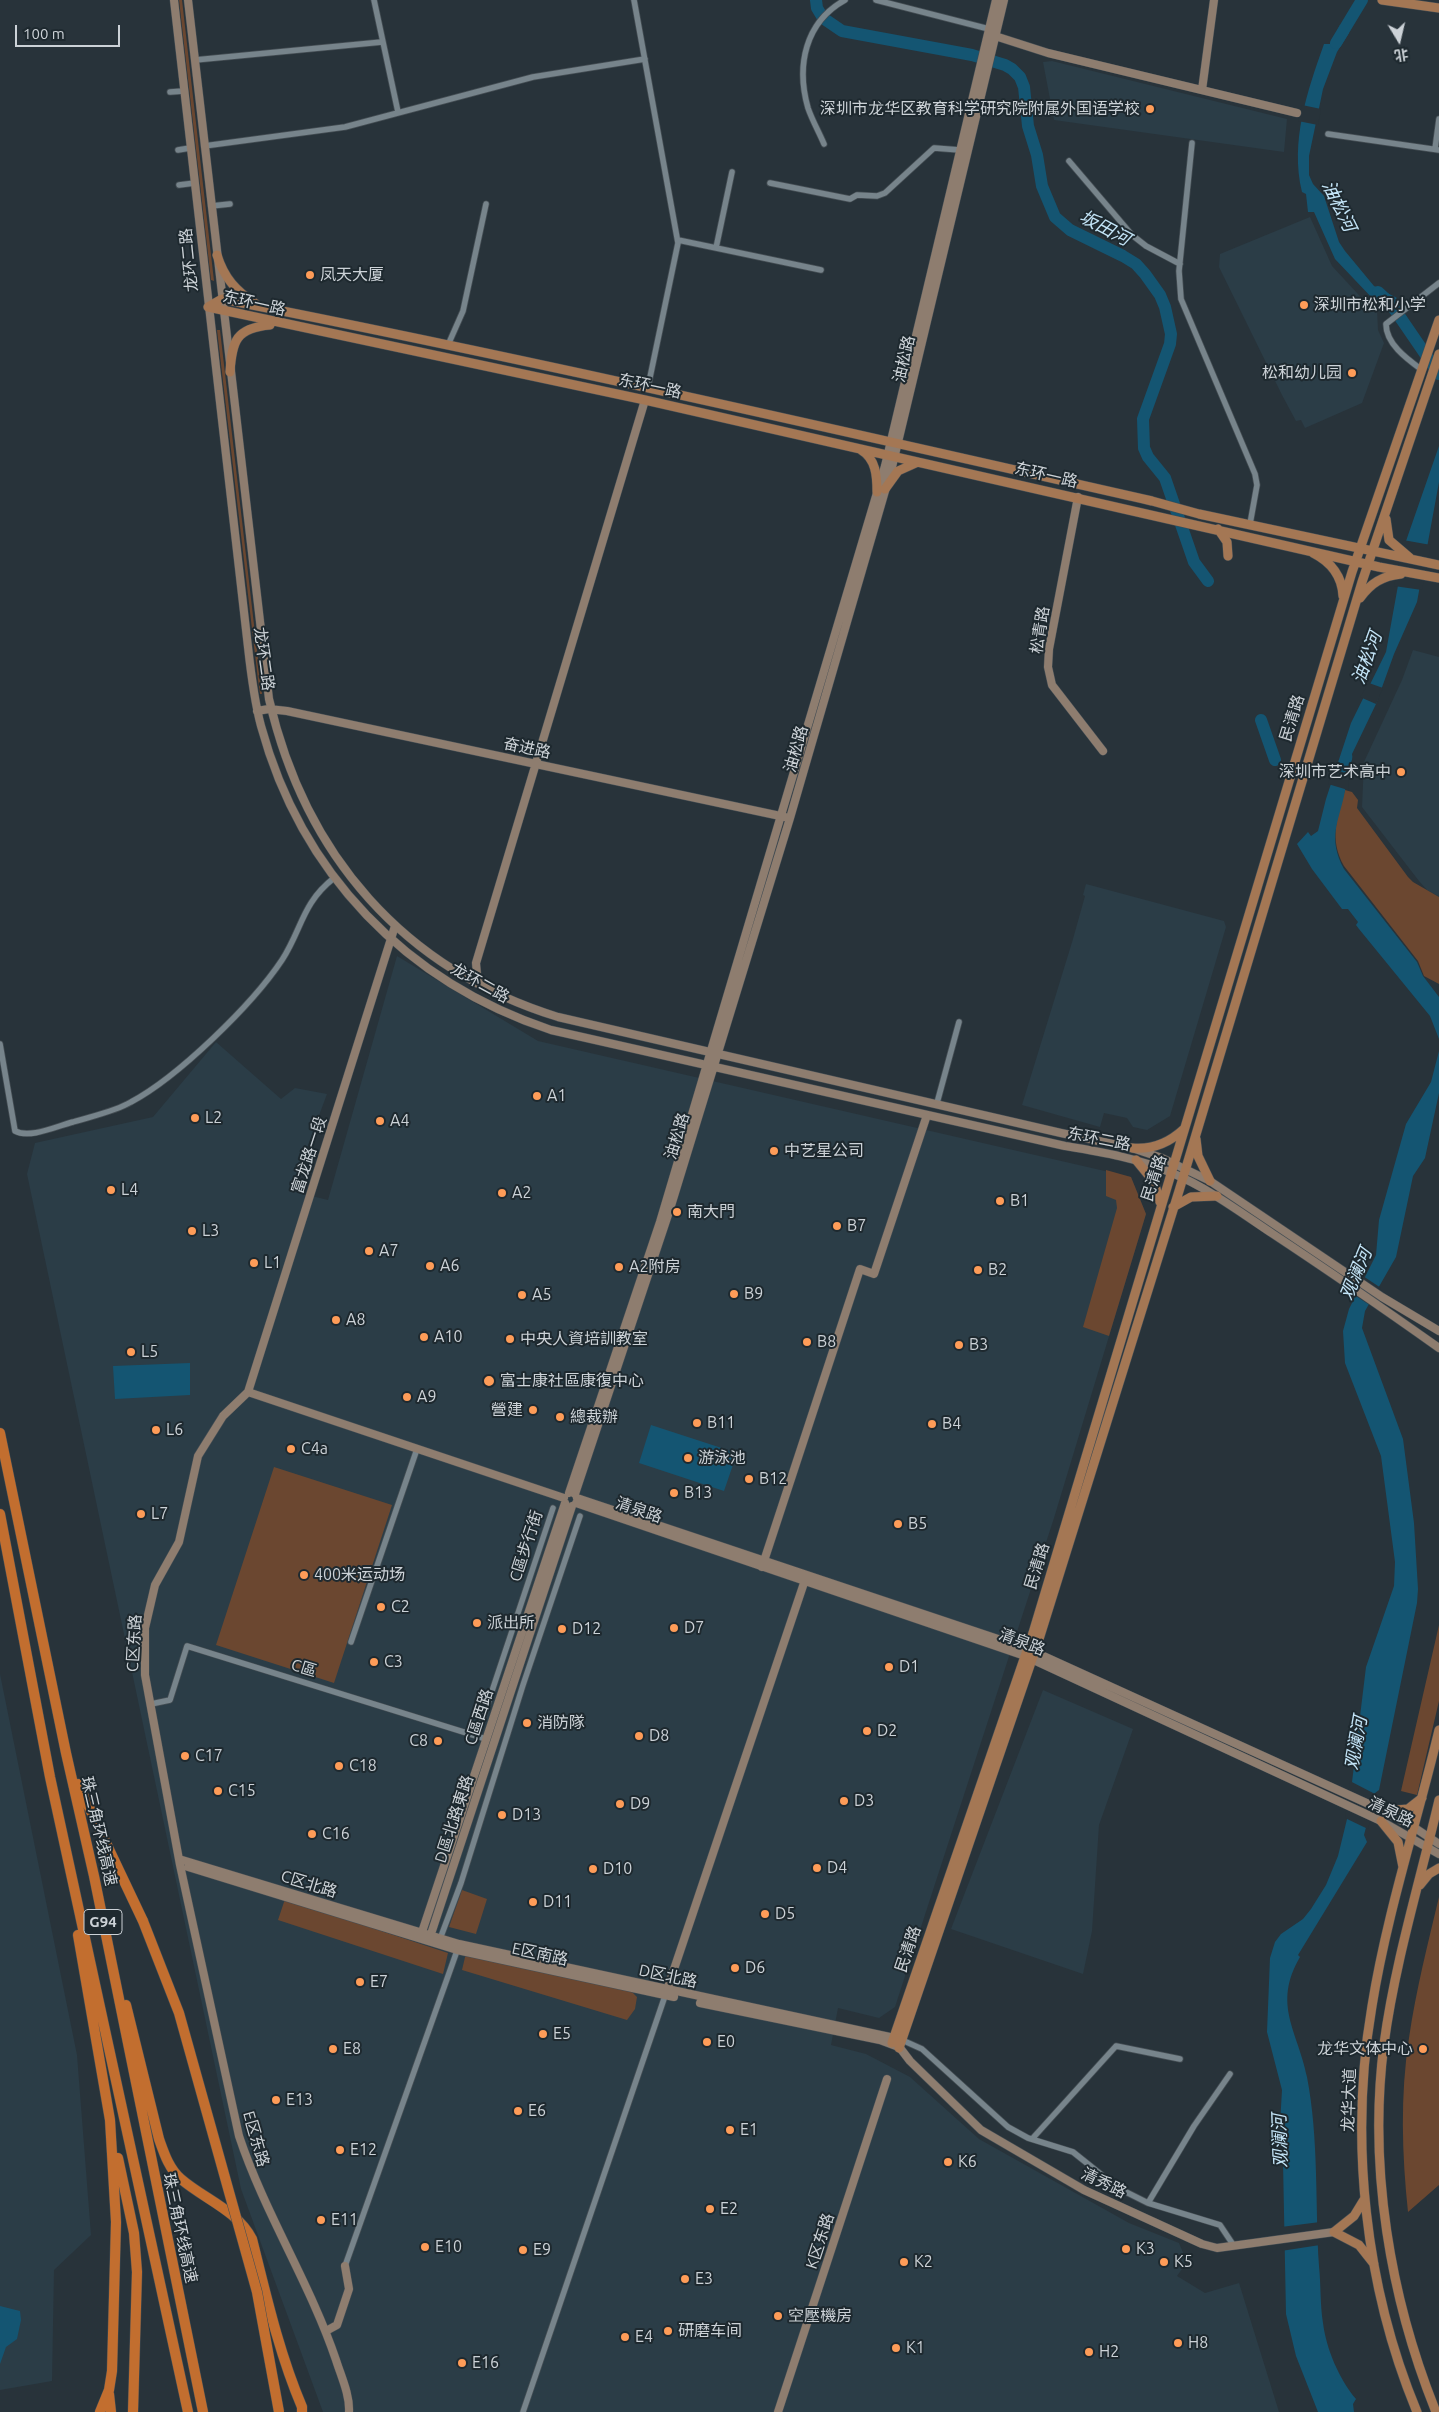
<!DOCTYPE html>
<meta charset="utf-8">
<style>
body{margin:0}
#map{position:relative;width:1439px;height:2412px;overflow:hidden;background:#28333a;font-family:Ubuntu,"Noto Sans SC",sans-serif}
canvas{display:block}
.north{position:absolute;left:1374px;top:15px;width:50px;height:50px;-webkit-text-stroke:4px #1e292f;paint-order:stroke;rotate:171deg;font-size:14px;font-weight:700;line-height:20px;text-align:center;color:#ccd2d7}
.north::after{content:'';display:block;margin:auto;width:18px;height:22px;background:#ccd2d7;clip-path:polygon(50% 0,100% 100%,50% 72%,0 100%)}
.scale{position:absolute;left:15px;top:25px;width:105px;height:22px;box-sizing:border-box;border:2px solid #ccd2d7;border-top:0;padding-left:6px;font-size:15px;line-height:18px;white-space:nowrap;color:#ccd2d7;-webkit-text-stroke:4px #1e292f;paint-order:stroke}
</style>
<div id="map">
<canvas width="1439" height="2412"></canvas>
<div class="north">北</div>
<div class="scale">100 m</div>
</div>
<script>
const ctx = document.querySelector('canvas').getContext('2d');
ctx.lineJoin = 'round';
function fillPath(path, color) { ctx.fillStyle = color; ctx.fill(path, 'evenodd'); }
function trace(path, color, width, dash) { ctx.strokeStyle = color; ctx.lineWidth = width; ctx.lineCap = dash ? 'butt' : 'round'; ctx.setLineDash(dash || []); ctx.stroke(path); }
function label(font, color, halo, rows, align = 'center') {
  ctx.font = font + ' Ubuntu,"Noto Sans SC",sans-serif'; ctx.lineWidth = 4; ctx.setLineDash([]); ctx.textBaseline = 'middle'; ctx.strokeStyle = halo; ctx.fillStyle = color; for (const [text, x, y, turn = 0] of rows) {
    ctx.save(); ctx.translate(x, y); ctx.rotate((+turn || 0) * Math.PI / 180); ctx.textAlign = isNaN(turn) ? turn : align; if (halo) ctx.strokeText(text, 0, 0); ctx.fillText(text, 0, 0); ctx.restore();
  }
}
fillPath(new Path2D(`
 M 1052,61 L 1287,119 L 1284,152 L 1054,120 L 1043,62 Z
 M 1310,217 L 1332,266 L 1370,307 L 1377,310 L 1378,330 L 1384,343 L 1362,403 L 1305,428 L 1301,420 L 1296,421 L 1282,395 L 1219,267 L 1220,254 Z
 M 1413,650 L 1439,657 L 1439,897 L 1427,890 L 1419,881 L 1362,807 L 1364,762 L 1402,680 Z
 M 1086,884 L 1224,921 L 1226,927 L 1170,1116 L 1147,1130 L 1133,1127 L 1127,1118 L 1104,1113 L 1100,1127 L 1022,1105 L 1073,939 L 1085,896 L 1083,895 Z
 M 397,956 L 538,1041 L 1131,1177 L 1146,1214 L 1054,1518 L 895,2007 L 879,2018 L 838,2008 L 831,2045 L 866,2054 L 910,2077 L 979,2139 L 1129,2223 L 1179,2243 L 1187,2262 L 1177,2276 L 1205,2293 L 1239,2283 L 1279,2412 L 323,2412 L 241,2189 L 27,1174 L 35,1143 L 153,1117 L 216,1042 L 281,1099 L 295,1088 L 327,1094 L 291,1191 L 328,1200 Z
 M 0,1674 L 77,2055 L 91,2235 L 54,2270 L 52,2381 L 0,2390 Z
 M 1043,1690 L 1133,1729 L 1099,1825 L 1092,1931 L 1083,1974 L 951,1929 Z`), '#2b3d47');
fillPath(new Path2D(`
 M 179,0 L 182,0 L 214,281 L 211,280 Z
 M 217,330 L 220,330 L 262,694 L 260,694 L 258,680 Z
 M 1345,790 L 1352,792 L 1358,800 L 1357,808 L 1408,877 L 1413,882 L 1439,897 L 1439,984 L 1424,976 L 1418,961 L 1344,866 C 1329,839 1337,817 1345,790 Z
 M 1106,1170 L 1131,1177 L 1146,1214 L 1109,1336 L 1083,1327 L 1117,1208 L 1116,1200 L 1106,1196 Z
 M 274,1467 L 392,1505 L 334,1683 L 216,1645 Z
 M 1439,1625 L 1439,1701 L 1417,1795 L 1401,1791 Z
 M 462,1890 L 487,1899 L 476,1934 L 449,1927 Z
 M 1439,1897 L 1439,2185 L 1408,2212 C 1402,2154 1400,2096 1409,2038 C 1416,1990 1428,1943 1439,1897 Z
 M 285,1899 L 448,1953 L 443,1974 L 278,1920 Z
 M 466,1953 L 632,1992 L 637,1997 L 635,2009 L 627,2020 L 462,1970 Z`), '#6b4730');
fillPath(new Path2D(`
 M 1340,25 L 1349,33 L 1337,52 L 1323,89 L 1309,156 L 1309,175 L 1313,184 L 1324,196 L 1339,242 L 1345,251 L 1374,286 L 1397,298 L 1383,311 L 1379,311 L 1381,304 L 1373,299 L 1335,259 L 1314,212 L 1308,212 L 1306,194 L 1302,192 C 1290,141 1307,92 1324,44 L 1330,44 Z
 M 1439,446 L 1439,482 L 1417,602 L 1394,654 L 1376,704 L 1352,754 C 1354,762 1347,767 1346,775 C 1345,780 1346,786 1345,791 C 1339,822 1327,837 1344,869 L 1417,962 L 1423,976 L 1439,997 L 1439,1039 L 1430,1016 L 1359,929 L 1356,925 L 1358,922 L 1348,909 L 1342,909 L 1312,869 L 1297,844 L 1308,832 L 1311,836 L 1318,831 L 1326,799 L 1351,723 L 1386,652 L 1406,541 Z
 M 1439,1051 L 1439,1093 L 1425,1158 L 1413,1176 L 1396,1257 L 1365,1311 L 1362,1328 L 1403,1439 L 1414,1523 L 1418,1589 L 1417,1603 L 1379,1790 L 1375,1793 L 1364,1835 L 1367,1842 L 1298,1955 L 1300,1957 C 1272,2005 1298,2031 1307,2077 C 1319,2139 1315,2204 1319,2266 C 1321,2285 1320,2304 1323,2323 C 1326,2348 1339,2379 1356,2399 L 1353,2404 L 1354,2412 L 1318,2412 L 1296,2356 L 1286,2314 L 1283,2162 L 1280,2124 L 1282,2090 L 1267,2032 L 1270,1958 L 1275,1942 L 1281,1934 L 1303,1919 L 1311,1909 L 1326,1885 L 1338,1856 L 1348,1815 L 1366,1667 L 1394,1586 L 1395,1562 L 1381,1456 L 1345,1363 L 1343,1331 L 1349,1309 L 1376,1255 L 1379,1220 L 1406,1124 L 1431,1082 Z
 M 190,1363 L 190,1395 L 115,1399 L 113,1366 Z
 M 651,1425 L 737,1453 L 724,1491 L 639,1463 Z
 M 0,2306 L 20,2311 L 21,2320 L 17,2339 L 6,2347 L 0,2364 Z`), '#145572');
fillPath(new Path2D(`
 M 1302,105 L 1321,109 L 1318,125 L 1298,121 Z
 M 1403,540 L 1431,545 L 1422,590 L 1394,586 Z
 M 1369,683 L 1383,688 L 1376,704 L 1360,697 Z
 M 1332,769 L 1349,774 L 1348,790 L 1328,784 Z
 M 1363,1276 L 1381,1288 L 1371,1306 L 1353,1294 Z
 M 1350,1781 L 1377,1795 L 1368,1829 L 1345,1818 Z
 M 1320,2222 L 1320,2245 L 1281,2251 L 1281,2227 Z
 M 1439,2378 L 1439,2412 L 1413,2412 L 1437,2379 Z`), '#28333a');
trace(new Path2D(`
 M 816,0 L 817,8 L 823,18 L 842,31 L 972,55 L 1005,65 L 1012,69 L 1020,77 L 1024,87 L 1028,126 L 1037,155 L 1042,186 L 1055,217 L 1070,230 L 1123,256 L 1136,264 L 1145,274 L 1160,295 L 1165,307 L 1171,334 L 1170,344 L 1143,419 L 1144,448 L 1148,457 L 1165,478 L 1194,562 L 1208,581
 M 1336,43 L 1362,0
 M 1378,292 L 1391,304 L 1439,374
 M 1261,720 L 1275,760`), '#145572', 12);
const street = new Path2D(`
 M 374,0 L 398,112
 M 634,0 L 678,243 L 648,387
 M 876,0 L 989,29
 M 195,60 L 382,42
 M 170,92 L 184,91
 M 1328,134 L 1439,150
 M 1192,143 L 1179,271 L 1181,299 L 1255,474 L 1257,485 L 1250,524
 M 824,144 C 819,132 812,120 808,108 C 796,66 805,22 845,0
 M 204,146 L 345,127 L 533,77 L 645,59
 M 1435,149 L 1439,119
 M 178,150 L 190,148
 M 1069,161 L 1132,235 L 1146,246 L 1180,264
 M 770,183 L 850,199 L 857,195 L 877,196 L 885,193 L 934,148 L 960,150
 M 179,185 L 195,183
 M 211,206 L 230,204
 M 678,240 L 821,270
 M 716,248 L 732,172
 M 448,345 L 463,311 L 486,204
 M 1422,370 C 1407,359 1386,344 1386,324 L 1439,283
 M 0,1044 L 15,1131 C 30,1139 57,1126 73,1122 C 92,1116 114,1112 131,1102 C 178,1077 252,1005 282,960 C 302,929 302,903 334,878
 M 937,1103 L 959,1022
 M 351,1642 L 417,1449
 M 151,1704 L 170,1700 L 187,1646 L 486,1739
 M 477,1736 L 553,1508
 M 440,1939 L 461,1883 L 523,1685 L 580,1516
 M 902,2040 L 922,2049 L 1008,2127 L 1028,2138 L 1073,2152 L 1118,2188 L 1148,2203 L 1194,2126 L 1230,2074
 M 1032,2139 L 1116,2046 L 1180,2059
 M 1148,2203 L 1220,2225 L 1234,2246
 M 345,2266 L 458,1948
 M 523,2412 L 666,1993`);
const secondary = new Path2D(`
 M 174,0 L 248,647 C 251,674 254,700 261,726 C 301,873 406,982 551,1030 L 1065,1146 C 1101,1152 1138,1158 1172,1173 C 1208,1188 1240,1212 1273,1234 C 1329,1271 1384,1309 1439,1348
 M 188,0 L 269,699 C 305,855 403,969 558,1017 L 1061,1133 L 1132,1148 L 1162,1158 L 1210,1181 L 1382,1297 L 1439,1331
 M 995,36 L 1048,53 L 1297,113
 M 1202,90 L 1214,0
 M 1078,497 L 1049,649 L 1048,667 L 1052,685 L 1103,751
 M 257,711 L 269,709 L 287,711 L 785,817
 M 482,986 L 477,975 L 476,963 L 645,400
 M 248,1392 L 564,1498
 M 569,1493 L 660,1222 L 885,466 L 996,0
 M 575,1494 L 670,1209 L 790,818 L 892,467 L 1004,0
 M 577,1498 L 1028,1649 L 1384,1811 L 1415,1828 L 1439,1844
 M 576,1503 L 1025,1656 L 1381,1821 L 1439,1854
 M 762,1567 L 860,1269 L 874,1274 L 927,1115
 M 179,1859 L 459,1944 L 899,2039
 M 188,1867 L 457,1950 L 674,1997
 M 420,1938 L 565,1503
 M 429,1940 L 572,1506
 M 667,1990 L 806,1577
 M 700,2003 L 880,2040 L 896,2046
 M 897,2044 L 910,2061 L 981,2130 L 1084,2190 L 1202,2244 L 1217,2248 L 1334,2232
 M 326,2331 L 337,2325 L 349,2289 L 345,2266
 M 349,2412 C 350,2395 341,2376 336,2360 C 310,2283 265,2214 239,2136 L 180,1865 L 145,1675 L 145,1628 L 155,1585 L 179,1542 L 198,1456 L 223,1416 L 248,1392 L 395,926
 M 778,2412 L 887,2079`);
const primary = new Path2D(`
 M 1382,0 L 1439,8
 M 217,255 C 224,278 236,291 256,304
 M 208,307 L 222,299 C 533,360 842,431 1152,501 L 1199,514 L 1439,565
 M 208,307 L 645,400 L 1379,567 L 1439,578
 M 230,372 C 232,341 236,328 270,325
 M 861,450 C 876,459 877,476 877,492
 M 885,489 L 898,471 L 918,462
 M 1386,519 L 1389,540 L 1410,558
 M 1218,529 L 1227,542 L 1228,556
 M 1313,553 C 1331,562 1342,576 1343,596
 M 1360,598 C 1371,583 1382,576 1401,574
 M 1196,1139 L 1198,1156 L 1210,1181
 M 1132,1148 C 1153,1150 1169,1143 1184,1129
 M 1136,1160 L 1154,1182 L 1160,1202
 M 1173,1207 L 1191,1197 L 1217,1196
 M 1384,1811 L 1408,1809 L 1422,1798
 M 1381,1821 L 1398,1842 L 1403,1867
 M 1420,1885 L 1429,1874 L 1439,1868
 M 892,2043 L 1033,1633 L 1352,572 L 1439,320
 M 899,2048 L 1040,1636 L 1179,1191 L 1362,582 L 1439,354
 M 1334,2232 L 1359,2245 L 1374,2264
 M 1334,2232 L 1354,2216 L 1365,2198
 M 1417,2412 C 1365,2287 1349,2140 1372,2006 C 1387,1913 1417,1822 1439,1730
 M 1436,2412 C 1390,2298 1368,2167 1384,2044 C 1395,1962 1420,1881 1439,1800`);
const highway = new Path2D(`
 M 0,1433 L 66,1753 L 94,1876 L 203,2412
 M 0,1514 L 50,1777 L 188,2412
 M 78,1784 L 143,1921
 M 78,1935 L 110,2120 L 116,2222 L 112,2371 L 109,2390 L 100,2412
 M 126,2005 L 159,2139 C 164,2153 169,2169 181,2179 C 204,2199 237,2210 252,2239 C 266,2295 279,2353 302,2407 L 302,2412
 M 118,2158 L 134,2233 L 137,2272 L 133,2412
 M 109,2394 L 111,2412`);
trace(street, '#454e54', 7);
trace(secondary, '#454e54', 9);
trace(primary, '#454e54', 10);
trace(highway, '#454e54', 11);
trace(street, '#77848b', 5.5);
trace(secondary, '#8e7d6f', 8);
trace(primary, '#a47754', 9);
trace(highway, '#c26e2f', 10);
const highwayBridge = new Path2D(`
 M 143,1921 L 179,2013 L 257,2292 L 279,2412`);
trace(highwayBridge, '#454e54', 11, []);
trace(highwayBridge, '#c26e2f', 10);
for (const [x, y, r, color] of [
 [1150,109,5,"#fe9c58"],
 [310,275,5,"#fe9c58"],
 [1304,305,5,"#fe9c58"],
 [1352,373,5,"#fe9c58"],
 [1401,772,5,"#fe9c58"],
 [537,1096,5,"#fe9c58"],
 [195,1118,5,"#fe9c58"],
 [380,1121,5,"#fe9c58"],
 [774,1151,5,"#fe9c58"],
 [111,1190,5,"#fe9c58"],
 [502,1193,5,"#fe9c58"],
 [1000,1201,5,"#fe9c58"],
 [677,1212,5,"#fe9c58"],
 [837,1226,5,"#fe9c58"],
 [192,1231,5,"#fe9c58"],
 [369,1251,5,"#fe9c58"],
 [254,1263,5,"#fe9c58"],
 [430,1266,5,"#fe9c58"],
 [619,1267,5,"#fe9c58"],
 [978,1270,5,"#fe9c58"],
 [734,1294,5,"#fe9c58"],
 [522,1295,5,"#fe9c58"],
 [336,1320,5,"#fe9c58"],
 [424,1337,5,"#fe9c58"],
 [510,1339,5,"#fe9c58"],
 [807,1342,5,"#fe9c58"],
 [959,1345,5,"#fe9c58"],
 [131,1352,5,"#fe9c58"],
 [489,1381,6,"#fe9c58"],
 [407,1397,5,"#fe9c58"],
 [533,1410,5,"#fe9c58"],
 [560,1417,5,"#fe9c58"],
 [697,1423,5,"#fe9c58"],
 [932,1424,5,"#fe9c58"],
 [156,1430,5,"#fe9c58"],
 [291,1449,5,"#fe9c58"],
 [688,1458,5,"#fe9c58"],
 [749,1479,5,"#fe9c58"],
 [674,1493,5,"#fe9c58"],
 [141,1514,5,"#fe9c58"],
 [898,1524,5,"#fe9c58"],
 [304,1575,5,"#fe9c58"],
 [381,1607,5,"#fe9c58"],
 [477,1623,5,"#fe9c58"],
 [674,1628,5,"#fe9c58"],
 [562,1629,5,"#fe9c58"],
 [374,1662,5,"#fe9c58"],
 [889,1667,5,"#fe9c58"],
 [527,1723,5,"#fe9c58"],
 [867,1731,5,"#fe9c58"],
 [639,1736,5,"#fe9c58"],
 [438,1741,5,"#fe9c58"],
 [185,1756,5,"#fe9c58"],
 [339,1766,5,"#fe9c58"],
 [218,1791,5,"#fe9c58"],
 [844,1801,5,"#fe9c58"],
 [620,1804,5,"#fe9c58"],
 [502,1815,5,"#fe9c58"],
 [312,1834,5,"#fe9c58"],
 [817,1868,5,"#fe9c58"],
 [593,1869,5,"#fe9c58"],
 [533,1902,5,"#fe9c58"],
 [765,1914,5,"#fe9c58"],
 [735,1968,5,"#fe9c58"],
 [360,1982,5,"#fe9c58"],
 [543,2034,5,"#fe9c58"],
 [707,2042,5,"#fe9c58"],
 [333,2049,5,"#fe9c58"],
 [1423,2049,5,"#fe9c58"],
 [276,2100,5,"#fe9c58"],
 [518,2111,5,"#fe9c58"],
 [730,2130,5,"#fe9c58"],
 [340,2150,5,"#fe9c58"],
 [948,2162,5,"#fe9c58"],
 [710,2209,5,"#fe9c58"],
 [321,2220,5,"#fe9c58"],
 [425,2247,5,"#fe9c58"],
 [1126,2249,5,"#fe9c58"],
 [523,2250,5,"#fe9c58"],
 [904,2262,5,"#fe9c58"],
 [1164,2262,5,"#fe9c58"],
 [685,2279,5,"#fe9c58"],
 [778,2316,5,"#fe9c58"],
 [668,2331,5,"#fe9c58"],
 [625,2337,5,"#fe9c58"],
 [1178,2343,5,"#fe9c58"],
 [896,2348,5,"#fe9c58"],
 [1089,2352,5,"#fe9c58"],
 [462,2363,5,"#fe9c58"]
]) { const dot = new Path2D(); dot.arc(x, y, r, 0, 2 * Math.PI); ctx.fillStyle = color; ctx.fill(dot); trace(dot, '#1e292f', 2); }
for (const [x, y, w] of [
 [103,1922,38]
]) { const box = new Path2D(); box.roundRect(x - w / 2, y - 12.5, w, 25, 4); ctx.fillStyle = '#1e292f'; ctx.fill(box); trace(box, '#ccd2d7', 1); }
label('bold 15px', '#ccd2d7', null, [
 ["G94",103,1922]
]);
label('16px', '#ccd2d7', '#1e292f', [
 ["深圳市龙华区教育科学研究院附属外国语学校",1140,109,"right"],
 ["凤天大厦",320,275],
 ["深圳市松和小学",1314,305],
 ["松和幼儿园",1342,373,"right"],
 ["深圳市艺术高中",1391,772,"right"],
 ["A1",547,1096],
 ["L2",205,1118],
 ["A4",390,1121],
 ["中艺星公司",784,1151],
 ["L4",121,1190],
 ["A2",512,1193],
 ["B1",1010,1201],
 ["南大門",687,1212],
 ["B7",847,1226],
 ["L3",202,1231],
 ["A7",379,1251],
 ["L1",264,1263],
 ["A6",440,1266],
 ["A2附房",629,1267],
 ["B2",988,1270],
 ["B9",744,1294],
 ["A5",532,1295],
 ["A8",346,1320],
 ["A10",434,1337],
 ["中央人資培訓教室",520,1339],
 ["B8",817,1342],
 ["B3",969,1345],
 ["L5",141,1352],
 ["富士康社區康復中心",500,1381],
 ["A9",417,1397],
 ["營建",523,1410,"right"],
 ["總裁辦",570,1417],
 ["B11",707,1423],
 ["B4",942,1424],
 ["L6",166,1430],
 ["C4a",301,1449],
 ["游泳池",698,1458],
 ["B12",759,1479],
 ["B13",684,1493],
 ["L7",151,1514],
 ["B5",908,1524],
 ["400米运动场",314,1575],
 ["C2",391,1607],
 ["派出所",487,1623],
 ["D7",684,1628],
 ["D12",572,1629],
 ["C3",384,1662],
 ["D1",899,1667],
 ["消防隊",537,1723],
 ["D2",877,1731],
 ["D8",649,1736],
 ["C8",428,1741,"right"],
 ["C17",195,1756],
 ["C18",349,1766],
 ["C15",228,1791],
 ["D3",854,1801],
 ["D9",630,1804],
 ["D13",512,1815],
 ["C16",322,1834],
 ["D4",827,1868],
 ["D10",603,1869],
 ["D11",543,1902],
 ["D5",775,1914],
 ["D6",745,1968],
 ["E7",370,1982],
 ["E5",553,2034],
 ["E0",717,2042],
 ["E8",343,2049],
 ["龙华文体中心",1413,2049,"right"],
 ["E13",286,2100],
 ["E6",528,2111],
 ["E1",740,2130],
 ["E12",350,2150],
 ["K6",958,2162],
 ["E2",720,2209],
 ["E11",331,2220],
 ["E10",435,2247],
 ["K3",1136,2249],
 ["E9",533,2250],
 ["K2",914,2262],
 ["K5",1174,2262],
 ["E3",695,2279],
 ["空壓機房",788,2316],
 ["研磨车间",678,2331],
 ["E4",635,2337],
 ["H8",1188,2343],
 ["K1",906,2348],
 ["H2",1099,2352],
 ["E16",472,2363]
], 'left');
label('16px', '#ccd2d7', '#1e292f', [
 ["龙环二路",189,260,-96],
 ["东环一路",254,303,13],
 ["油松路",904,359,-77],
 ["东环一路",650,386,12],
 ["东环一路",1046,475,13],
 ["松青路",1040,630,-81],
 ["龙环二路",264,659,82],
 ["民清路",1292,718,-73],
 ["奋进路",527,748,12],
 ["油松路",796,749,-74],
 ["龙环二路",480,983,29],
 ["油松路",677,1136,-73],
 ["东环二路",1099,1139,11],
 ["富龙路一段",309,1155,-72],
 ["民清路",1154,1178,-72],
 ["清泉路",639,1510,19],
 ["C區步行街",526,1546,-72],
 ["民清路",1037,1566,-73],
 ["清泉路",1022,1642,21],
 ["C区东路",134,1643,-87],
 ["C區",304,1668,17],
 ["C區西路",479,1717,-72],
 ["清泉路",1391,1812,26],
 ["D區北路東路",454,1819,-72],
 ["珠三角环线高速",99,1831,77],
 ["C区北路",309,1884,17],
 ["民清路",908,1949,-71],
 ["E区南路",540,1954,12],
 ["D区北路",668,1976,12],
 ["龙华大道",1349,2100,-88],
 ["E区东路",256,2139,74],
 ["清秀路",1104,2183,26],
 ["珠三角环线高速",180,2228,78],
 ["K区东路",820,2241,-72]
]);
label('italic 18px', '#c3e4f7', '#1e292f', [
 ["油松河",1339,206,64],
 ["坂田河",1105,228,28],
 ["油松河",1367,658,-70],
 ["观澜河",1356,1274,-67],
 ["观澜河",1356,1743,-80],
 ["观澜河",1280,2141,-92]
]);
</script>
